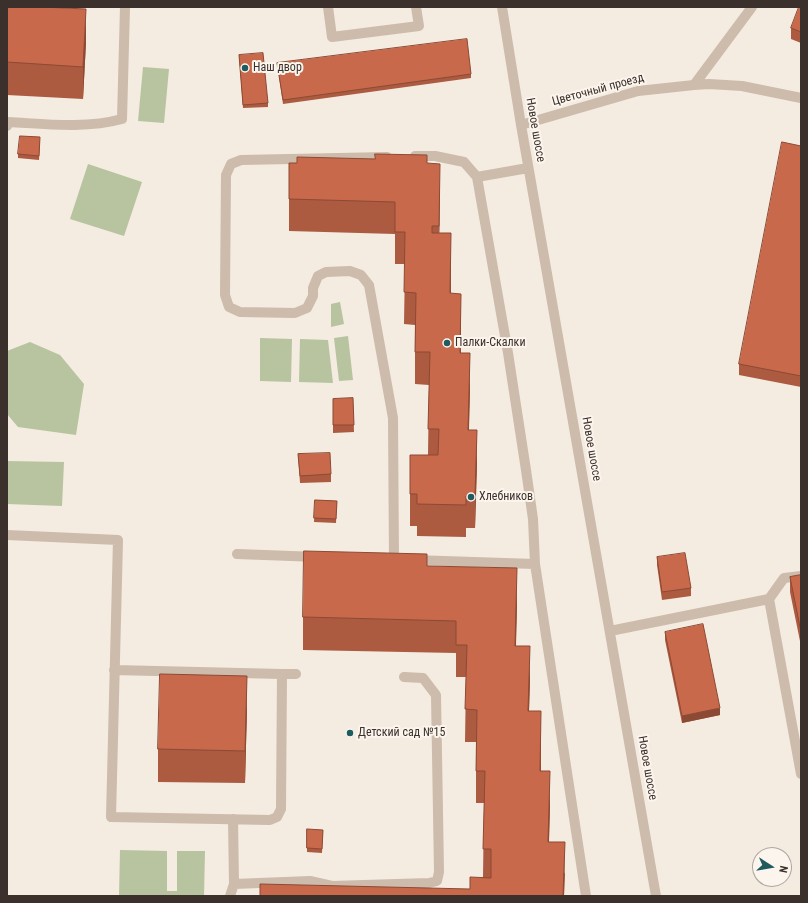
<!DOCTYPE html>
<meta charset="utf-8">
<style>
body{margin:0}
#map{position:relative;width:808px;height:903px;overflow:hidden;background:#f4ebe1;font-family:"Roboto Condensed",sans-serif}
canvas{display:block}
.frame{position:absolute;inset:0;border:8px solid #3b302b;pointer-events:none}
.north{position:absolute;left:752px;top:847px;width:40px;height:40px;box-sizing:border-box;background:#fbf5ee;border:1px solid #aea6a0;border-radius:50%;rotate:102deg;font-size:11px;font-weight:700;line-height:16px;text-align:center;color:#3b302b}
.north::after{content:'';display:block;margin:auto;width:14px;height:18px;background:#1f5a5e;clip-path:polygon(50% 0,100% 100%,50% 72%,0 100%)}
</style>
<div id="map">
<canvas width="808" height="903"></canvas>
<div class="frame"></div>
<div class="north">N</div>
</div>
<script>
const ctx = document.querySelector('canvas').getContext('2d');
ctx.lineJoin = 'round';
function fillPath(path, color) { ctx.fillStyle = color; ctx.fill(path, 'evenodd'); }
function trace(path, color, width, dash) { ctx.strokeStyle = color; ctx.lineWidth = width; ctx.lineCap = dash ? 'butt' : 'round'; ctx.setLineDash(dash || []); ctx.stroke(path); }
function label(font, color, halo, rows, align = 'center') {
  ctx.font = font + ' "Roboto Condensed",sans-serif'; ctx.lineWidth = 4; ctx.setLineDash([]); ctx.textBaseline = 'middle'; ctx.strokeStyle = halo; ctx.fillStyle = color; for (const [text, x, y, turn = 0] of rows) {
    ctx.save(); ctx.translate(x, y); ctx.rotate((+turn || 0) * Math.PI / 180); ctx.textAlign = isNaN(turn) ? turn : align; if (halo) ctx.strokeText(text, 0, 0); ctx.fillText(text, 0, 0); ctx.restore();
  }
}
fillPath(new Path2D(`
 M 143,67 L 169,69 L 164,123 L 138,121 Z
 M 88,164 L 142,182 L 124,236 L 70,219 Z
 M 340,302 L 344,324 L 331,327 L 331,304 Z
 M 348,336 L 353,380 L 339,381 L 334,338 Z
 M 260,338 L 292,339 L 291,382 L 260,381 Z
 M 300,339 L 328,340 L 333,383 L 299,382 Z
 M 30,342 L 60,355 L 84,384 L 76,435 L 18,427 L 7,414 L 7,351 Z
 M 7,461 L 64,462 L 62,506 L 7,504 Z
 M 120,850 L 167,851 L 167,891 L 177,891 L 177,851 L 205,851 L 204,896 L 119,896 Z`), '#b8c4a0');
trace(new Path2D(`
 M 328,7 L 332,37 L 419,26 L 416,7
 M 502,7 L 521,125 L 656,896
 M 694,85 L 752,7
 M 521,125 L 638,91 L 694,85 L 709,84 L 742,86 L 801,98
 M 7,126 L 9,122 C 46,124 85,129 122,119 L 125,7
 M 415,156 L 435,156 L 464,162 L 477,177 L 528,168
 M 387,157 L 241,160 L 231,164 L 226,175 L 225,295 L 229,307 L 240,312 L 295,313 L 307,308 L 313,296 L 313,288 L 318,276 L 326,272 L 350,271 L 361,275 L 369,285 L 393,418 L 394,560
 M 477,177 L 508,353 L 526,470 L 533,519 L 535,564 L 586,896
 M 7,535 L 118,540 L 111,817 L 270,820 L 277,817 L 281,809 L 282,674 L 114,670
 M 237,554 L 318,557
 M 413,560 L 535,564
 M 769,599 L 801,774
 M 610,631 L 769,599 L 784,578 L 801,576
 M 282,674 L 296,674
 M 234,884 L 310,881 L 332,886 L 429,883 L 437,881 L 439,872 L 436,695 L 423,678 L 404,677
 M 230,896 L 234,884 L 233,819`), '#cdbbac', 10);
fillPath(new Path2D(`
 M 7,7 L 86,42 L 83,99 L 7,95 Z
 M 801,7 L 801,43 L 791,39 L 791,28 Z
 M 239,55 L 268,103 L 268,107 L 243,108 Z
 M 277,63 L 471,74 L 471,78 L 283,104 Z
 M 40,141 L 39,160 L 18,158 L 18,154 Z
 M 801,146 L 801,387 L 739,375 L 739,364 Z
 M 427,163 L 440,196 L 439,233 L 451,265 L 451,293 L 461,326 L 461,353 L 470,385 L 469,430 L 477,462 L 475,528 L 466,528 L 466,537 L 417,536 L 417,526 L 410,526 L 410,494 L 428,455 L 429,385 L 415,384 L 415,325 L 404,324 L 405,264 L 395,264 L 395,234 L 289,231 L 289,199 Z
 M 353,398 L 354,432 L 333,433 L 333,399 Z
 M 298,454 L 331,474 L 331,482 L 300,483 Z
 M 315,500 L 337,501 L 336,523 L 314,522 Z
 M 657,557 L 691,588 L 691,596 L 662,600 L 657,565 Z
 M 427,566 L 517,601 L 516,646 L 530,678 L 529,711 L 541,743 L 541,771 L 550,803 L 549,842 L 565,874 L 564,896 L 260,896 L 470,889 L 483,877 L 484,803 L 476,803 L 476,742 L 465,742 L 466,677 L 456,677 L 456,653 L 303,650 L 303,617 Z
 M 801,575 L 801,646 L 790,592 L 790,577 Z
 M 665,632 L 720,715 L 682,723 L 665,640 Z
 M 247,708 L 245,783 L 158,782 L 158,749 Z
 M 323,830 L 322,853 L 307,852 L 307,848 Z`), '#ac5a40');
fillPath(new Path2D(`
 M 86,9 L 86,42 L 83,99 L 83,67 Z
 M 440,164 L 440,196 L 439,258 L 439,226 Z
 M 451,233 L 451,265 L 450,326 L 450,293 Z
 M 461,294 L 461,326 L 460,385 L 460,353 Z
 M 470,353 L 470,385 L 468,462 L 468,430 Z
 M 477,430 L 477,462 L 475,528 L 475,496 Z
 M 517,568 L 517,601 L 515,678 L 515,646 Z
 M 530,646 L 530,678 L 528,743 L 528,711 Z
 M 247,676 L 247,708 L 245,783 L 245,751 Z
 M 720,708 L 720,715 L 682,723 L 682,716 Z
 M 541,711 L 541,743 L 540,803 L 540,771 Z
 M 550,771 L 550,803 L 548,874 L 548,842 Z
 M 565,842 L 564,896 L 563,896 Z`), '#8c4a34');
const building = new Path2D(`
 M 7,7 L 42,7 L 86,9 L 83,67 L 7,62 Z
 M 799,7 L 801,7 L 801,32 L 791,28 Z
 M 467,39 L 471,74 L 283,100 L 277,63 Z
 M 263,53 L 268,103 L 243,105 L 239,55 Z
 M 20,136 L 40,137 L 39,156 L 18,154 Z
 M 782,142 L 801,146 L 801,376 L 739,364 Z
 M 375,154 L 427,155 L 427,163 L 440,164 L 439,226 L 432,226 L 432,233 L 451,233 L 450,293 L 461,294 L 460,353 L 470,353 L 468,430 L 477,430 L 475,496 L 466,496 L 466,505 L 417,504 L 417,494 L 410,494 L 410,455 L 438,455 L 439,429 L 428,429 L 430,352 L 415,352 L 416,293 L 404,292 L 405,232 L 395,232 L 395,202 L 289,199 L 289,163 L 297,163 L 297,157 L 375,159 Z
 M 353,398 L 354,425 L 333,425 L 333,399 Z
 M 330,453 L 331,474 L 300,476 L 298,454 Z
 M 315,500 L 337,501 L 336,519 L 314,518 Z
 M 304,551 L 427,554 L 427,566 L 517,568 L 515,646 L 530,646 L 528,711 L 541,711 L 540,771 L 550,771 L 548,842 L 565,842 L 563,896 L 260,896 L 260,884 L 470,889 L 470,877 L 491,878 L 491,849 L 483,849 L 485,771 L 476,771 L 477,710 L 465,709 L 467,645 L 456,645 L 456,621 L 303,617 Z
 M 685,553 L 691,588 L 662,592 L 657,557 Z
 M 801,575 L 801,632 L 790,577 Z
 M 703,624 L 720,708 L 682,716 L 665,632 Z
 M 160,674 L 247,676 L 245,751 L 158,749 Z
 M 307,829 L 323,830 L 322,849 L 307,848 Z`);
fillPath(building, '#c8694b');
trace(building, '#8c4a34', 1);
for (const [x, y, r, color] of [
 [245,68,4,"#1f5a5e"],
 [447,343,4,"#1f5a5e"],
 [471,497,4,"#1f5a5e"],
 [350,733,4,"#1f5a5e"]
]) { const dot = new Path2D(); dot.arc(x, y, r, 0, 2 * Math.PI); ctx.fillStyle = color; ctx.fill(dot); trace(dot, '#fbf5ee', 1.5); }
label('12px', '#3b302b', '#fbf5ee', [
 ["Наш двор",253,68],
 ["Палки-Скалки",455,343],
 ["Хлебников",479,497],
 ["Детский сад №15",358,733]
], 'left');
label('12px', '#3b302b', '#fbf5ee', [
 ["Цветочный проезд",598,90,-15],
 ["Новое шоссе",535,130,80],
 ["Новое шоссе",591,449,80],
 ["Новое шоссе",647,768,80]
]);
</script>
